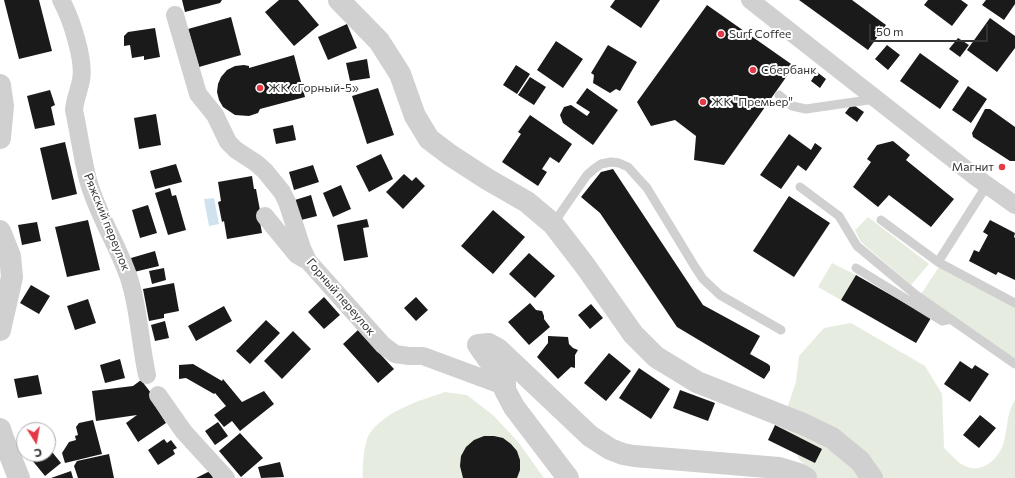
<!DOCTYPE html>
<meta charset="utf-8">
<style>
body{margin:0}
#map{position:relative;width:1015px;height:478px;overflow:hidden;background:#fff;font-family:Commissioner,sans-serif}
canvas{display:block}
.north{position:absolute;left:16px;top:422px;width:40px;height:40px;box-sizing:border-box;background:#fff;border:1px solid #adadad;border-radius:50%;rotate:169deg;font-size:11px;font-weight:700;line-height:16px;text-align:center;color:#333}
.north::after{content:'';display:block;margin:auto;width:14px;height:18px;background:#e63946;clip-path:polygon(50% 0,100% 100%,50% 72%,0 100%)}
.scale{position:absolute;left:869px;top:24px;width:119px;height:18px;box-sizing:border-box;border:2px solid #333;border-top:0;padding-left:5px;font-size:12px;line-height:14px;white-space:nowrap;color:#333;-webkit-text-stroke:3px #fff;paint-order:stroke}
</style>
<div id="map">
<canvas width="1015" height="478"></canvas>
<div class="north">С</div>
<div class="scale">50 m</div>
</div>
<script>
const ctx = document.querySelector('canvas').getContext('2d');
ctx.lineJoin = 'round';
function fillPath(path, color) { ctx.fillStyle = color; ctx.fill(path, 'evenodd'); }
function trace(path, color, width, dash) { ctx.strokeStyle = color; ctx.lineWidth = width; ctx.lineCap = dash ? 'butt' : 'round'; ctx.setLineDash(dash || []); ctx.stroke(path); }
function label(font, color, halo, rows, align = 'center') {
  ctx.font = font + ' Commissioner,sans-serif'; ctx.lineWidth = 4; ctx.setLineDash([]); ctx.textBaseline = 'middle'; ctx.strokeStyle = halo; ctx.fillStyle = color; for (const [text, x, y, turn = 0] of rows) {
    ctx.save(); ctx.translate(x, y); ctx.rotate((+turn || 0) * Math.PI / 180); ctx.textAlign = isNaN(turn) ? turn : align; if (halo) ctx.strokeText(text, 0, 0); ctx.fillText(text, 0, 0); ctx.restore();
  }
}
fillPath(new Path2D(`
 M 868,217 L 929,264 L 911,285 L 861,242 L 855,230 Z
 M 832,263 L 856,275 L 841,300 L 818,287 Z
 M 939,267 L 1015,307 L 1015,360 L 921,294 Z
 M 851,323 L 925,366 L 942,394 L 944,448 C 950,453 957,463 965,466 C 982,474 997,460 1003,445 C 1008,430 1006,413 1015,400 L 1015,478 L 817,478 L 799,459 L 781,426 L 796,382 L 799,356 L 824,328 Z
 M 445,392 L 467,395 L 494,416 L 519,443 L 544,478 L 363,478 C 362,468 364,441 370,433 C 387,410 419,401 445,392 Z`), '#e6ecdf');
fillPath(new Path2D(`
 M 214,198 L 219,224 L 209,226 L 204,199 Z`), '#cfe2ee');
fillPath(new Path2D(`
 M 4,0 L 39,0 L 52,51 L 19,59 Z
 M 182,0 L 222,0 L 220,3 L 185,12 Z
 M 279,0 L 298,0 L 319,25 L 294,46 L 265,12 Z
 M 615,0 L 660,0 L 641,28 L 610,7 Z
 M 799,0 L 852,0 L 886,25 L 868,50 Z
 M 928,0 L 961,0 L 968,5 L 952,26 L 924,5 Z
 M 986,0 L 1015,0 L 1015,4 L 1004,20 L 982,5 Z
 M 707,5 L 794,66 L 724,165 L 694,160 L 696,136 L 675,120 L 651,126 L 637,102 Z
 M 231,17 L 241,55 L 199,67 L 188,29 Z
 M 990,18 L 1015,36 L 1015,48 L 997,72 L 967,50 Z
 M 347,24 L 357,48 L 328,60 L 318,37 Z
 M 155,28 L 160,57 L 144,60 L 144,56 L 132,58 L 130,45 L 124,46 L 124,36 L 128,32 Z
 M 958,38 L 969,45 L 960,57 L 949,49 Z
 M 556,41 L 583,59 L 563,88 L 537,70 Z
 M 608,45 L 637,62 L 620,91 L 616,89 L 610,93 L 593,83 L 594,75 L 591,73 Z
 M 887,45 L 900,55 L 888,70 L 875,59 Z
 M 920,53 L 959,81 L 940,109 L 900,81 Z
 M 294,55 L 305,97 L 260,109 L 258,113 L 249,116 L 235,115 L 223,107 L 219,100 L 217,92 L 218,84 L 221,77 L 227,70 L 235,66 L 244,65 L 249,66 L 249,68 Z
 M 367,59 L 370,78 L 350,81 L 346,63 Z
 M 516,65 L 530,74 L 517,94 L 503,85 Z
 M 817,72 L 826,79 L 820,88 L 811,81 Z
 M 530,77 L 546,87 L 534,105 L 518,95 Z
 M 968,86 L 987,99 L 971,123 L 952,110 Z
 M 378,88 L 394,135 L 367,144 L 352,96 Z
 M 587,88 L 618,110 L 593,145 L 563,123 L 560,115 L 564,107 L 571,105 L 587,116 L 590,112 L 576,103 Z
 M 50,90 L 55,105 L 51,107 L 55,125 L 35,129 L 27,96 Z
 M 852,104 L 864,112 L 857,122 L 845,113 Z
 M 985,109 L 990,109 L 1015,127 L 1015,161 L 1010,161 L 973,137 L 972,133 Z
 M 156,114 L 161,145 L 139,149 L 134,118 Z
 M 530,115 L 572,144 L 559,163 L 550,157 L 542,169 L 547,172 L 538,186 L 502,162 L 521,134 L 518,132 Z
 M 293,125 L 296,140 L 276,144 L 273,129 Z
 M 789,134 L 811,150 L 815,143 L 822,148 L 806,171 L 798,165 L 781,189 L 760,175 Z
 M 893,141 L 910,155 L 906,160 L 954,199 L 931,227 L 889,195 L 878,207 L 853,187 L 871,162 L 867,159 L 877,145 Z
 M 65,142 L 77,194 L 52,200 L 40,148 Z
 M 381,154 L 393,179 L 369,192 L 356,166 Z
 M 176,164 L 182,182 L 155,189 L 150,171 Z
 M 313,165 L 319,182 L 294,190 L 289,172 Z
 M 613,169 L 703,305 L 760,336 L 750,354 L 768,364 L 770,366 L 770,370 L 764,379 L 677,327 L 600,213 L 581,197 L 601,172 Z
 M 404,174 L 412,181 L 416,177 L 425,186 L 403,209 L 386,192 Z
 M 252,176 L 254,189 L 256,189 L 262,221 L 260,222 L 262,233 L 227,239 L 224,221 L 222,222 L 218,202 L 221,201 L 218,182 Z
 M 341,185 L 351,209 L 333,217 L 323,193 Z
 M 170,188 L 172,196 L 176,195 L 186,230 L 168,235 L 155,193 Z
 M 311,195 L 317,216 L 301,220 L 295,200 Z
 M 789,196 L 830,223 L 794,277 L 753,251 Z
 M 148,205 L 157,233 L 140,238 L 132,210 Z
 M 493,210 L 525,237 L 493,274 L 461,246 Z
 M 367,219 L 369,227 L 363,228 L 368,257 L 344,261 L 337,225 Z
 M 88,220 L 100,270 L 67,277 L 55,227 Z
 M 990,220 L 1015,233 L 1014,237 L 1015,238 L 1015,280 L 998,272 L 996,275 L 969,261 L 974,250 L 979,252 L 988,235 L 983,232 Z
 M 37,222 L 41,241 L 22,245 L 18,225 Z
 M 155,251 L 159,266 L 134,272 L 131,258 Z
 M 529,253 L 555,276 L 535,298 L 509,274 Z
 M 164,268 L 166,280 L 152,284 L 149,271 Z
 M 856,275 L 931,318 L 916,343 L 841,300 Z
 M 174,283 L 179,311 L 164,314 L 164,318 L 149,321 L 143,289 Z
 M 31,285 L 50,296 L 39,314 L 20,303 Z
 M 324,297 L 340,315 L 324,329 L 308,312 Z
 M 416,297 L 428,310 L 416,321 L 404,308 Z
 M 88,299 L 96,323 L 75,330 L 67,306 Z
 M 530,303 L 536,310 L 542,311 L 544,316 L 544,319 L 550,327 L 529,345 L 508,322 Z
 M 591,304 L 603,318 L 590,329 L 578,315 Z
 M 224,306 L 232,321 L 196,341 L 188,326 Z
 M 266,320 L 280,333 L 250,364 L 236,351 Z
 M 165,321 L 169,338 L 155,341 L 151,325 Z
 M 358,330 L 394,369 L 378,383 L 343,344 Z
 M 293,331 L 311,349 L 282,379 L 264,361 Z
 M 548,336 L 568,337 L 569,344 L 573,348 L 578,350 L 575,355 L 575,368 L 571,367 L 558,379 L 537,357 L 548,343 Z
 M 609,353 L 631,371 L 606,401 L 584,383 Z
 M 120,359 L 125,378 L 105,383 L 100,365 Z
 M 960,361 L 972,369 L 975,365 L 989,374 L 970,402 L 944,384 Z
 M 193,364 L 222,381 L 223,379 L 242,402 L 264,391 L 274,404 L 240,431 L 232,421 L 224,427 L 214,415 L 226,406 L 215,393 L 214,394 L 186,378 L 179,379 L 179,365 Z
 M 639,368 L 670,389 L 651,419 L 619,398 Z
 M 38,375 L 42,394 L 18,398 L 14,379 Z
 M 141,380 L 158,402 L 154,404 L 166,423 L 138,442 L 126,423 L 137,415 L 96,421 L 92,391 L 133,386 Z
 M 680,390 L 715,403 L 708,421 L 673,408 Z
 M 980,415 L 996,428 L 979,448 L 963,435 Z
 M 93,420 L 102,454 L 65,463 L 62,453 L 69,442 L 76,440 L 75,436 L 78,435 L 76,427 L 79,423 Z
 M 218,422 L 228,436 L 215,445 L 205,431 Z
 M 775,425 L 822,449 L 815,463 L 768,440 Z
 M 240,433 L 263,458 L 241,477 L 219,451 Z
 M 484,436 L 494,436 L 503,438 L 511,444 L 517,451 L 520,460 L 520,470 L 517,478 L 463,478 L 460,466 L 461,456 L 466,447 L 474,440 Z
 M 164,439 L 167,443 L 171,440 L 177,448 L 173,450 L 175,454 L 158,465 L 148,450 Z
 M 48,447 L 61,463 L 45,476 L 27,454 L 48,454 Z
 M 109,454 L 114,478 L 78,478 L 74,466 L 77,461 Z
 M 280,462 L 284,477 L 261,478 L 258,467 Z
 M 71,471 L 73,478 L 51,478 Z
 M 210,471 L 213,478 L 196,478 Z`), '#1a1a1a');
trace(new Path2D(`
 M 779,95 L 792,106 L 806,109 L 875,99
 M 987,185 L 938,262 L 1015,303
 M 800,187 L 839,216 L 857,246 L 916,295 L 1015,364
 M 881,220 L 938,262
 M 553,224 L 587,175 L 594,169 L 601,164 L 611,162 L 619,163 L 628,167 L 647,188 L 695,267 L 703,279 L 720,295 L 781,330
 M 856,268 L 942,321 L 951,319`), '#d0d0d0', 9);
trace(new Path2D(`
 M 61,0 C 71,18 85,60 81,80 C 79,91 75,99 74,110 C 79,133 82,157 88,180 C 97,214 118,245 129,278 C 139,308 140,344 147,375
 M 750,0 L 977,178 L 1015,205
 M 175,15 L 198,94 L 215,115 L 228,142 L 236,150 L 256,163 L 265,171 L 282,192 L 287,202 L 302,248 L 308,261 L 383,345 L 395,354 L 409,356 L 423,356 L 504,386
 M 265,216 L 297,255 L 304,259
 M 158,395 L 184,432 L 226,478`), '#d0d0d0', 18);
trace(new Path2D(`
 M 339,0 L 379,41 L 400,74 L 415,116 L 429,139 L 450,155 L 487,179 L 527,202 L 553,224 L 586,267 L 633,334 L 656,357 L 697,382 L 803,424 L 832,438 L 860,461 L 872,478
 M 0,85 L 3,106 L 0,138
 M 0,231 L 10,256 L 12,277 L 0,330
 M 0,429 L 3,438 L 19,478
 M 568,478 L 514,407 L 505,390 L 505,383 L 478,345 L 489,344 L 498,349 L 590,436 L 610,449 L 623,454 L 634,456 L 779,468 L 799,474 L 806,478`), '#d0d0d0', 22);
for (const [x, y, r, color] of [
 [721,34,4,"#e63946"],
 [753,70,4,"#e63946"],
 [260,88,4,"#e63946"],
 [703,102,4,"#e63946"],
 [1002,167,4,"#e63946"]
]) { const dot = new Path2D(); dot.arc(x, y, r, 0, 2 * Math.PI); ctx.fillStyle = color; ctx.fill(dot); trace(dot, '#fff', 1.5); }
label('12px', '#333', '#fff', [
 ["Surf Coffee",729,34],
 ["Сбербанк",761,70],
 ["ЖК «Горный-5»",268,88],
 ["ЖК \"Премьер\"",711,102],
 ["Магнит",994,167,"right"]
], 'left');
label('12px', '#333', '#fff', [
 ["Ряжский переулок",107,222,68],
 ["Горный переулок",341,297,49]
]);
</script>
